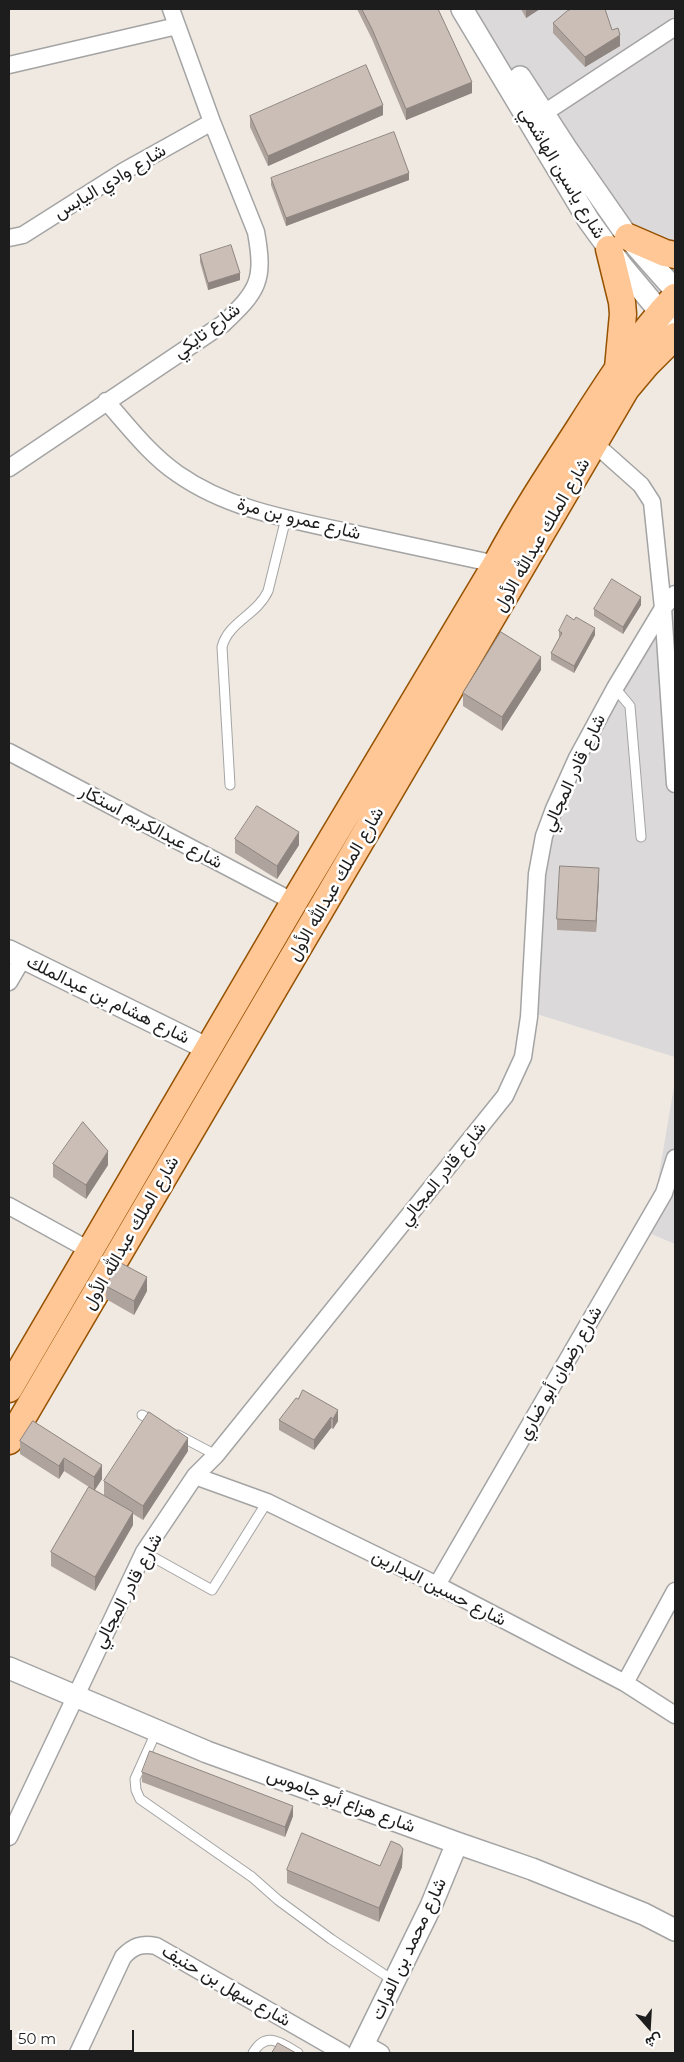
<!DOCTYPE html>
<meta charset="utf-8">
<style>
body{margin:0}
#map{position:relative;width:684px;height:2062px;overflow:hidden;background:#efe9e1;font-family:Montserrat,Vazirmatn,sans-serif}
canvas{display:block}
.frame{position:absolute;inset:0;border:10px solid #1d1d1d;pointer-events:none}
.north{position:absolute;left:624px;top:2002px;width:50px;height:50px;-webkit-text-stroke:4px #fff;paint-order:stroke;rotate:161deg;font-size:14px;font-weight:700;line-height:20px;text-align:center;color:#1d1d1d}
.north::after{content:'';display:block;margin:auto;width:18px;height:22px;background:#1d1d1d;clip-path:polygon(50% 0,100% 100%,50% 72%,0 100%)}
.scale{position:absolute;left:10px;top:2030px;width:124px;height:22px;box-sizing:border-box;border:2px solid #1d1d1d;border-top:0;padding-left:6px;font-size:15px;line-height:18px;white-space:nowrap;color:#1d1d1d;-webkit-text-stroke:4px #fff;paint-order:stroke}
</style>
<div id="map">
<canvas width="684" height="2062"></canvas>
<div class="frame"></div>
<div class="north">ش</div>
<div class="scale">50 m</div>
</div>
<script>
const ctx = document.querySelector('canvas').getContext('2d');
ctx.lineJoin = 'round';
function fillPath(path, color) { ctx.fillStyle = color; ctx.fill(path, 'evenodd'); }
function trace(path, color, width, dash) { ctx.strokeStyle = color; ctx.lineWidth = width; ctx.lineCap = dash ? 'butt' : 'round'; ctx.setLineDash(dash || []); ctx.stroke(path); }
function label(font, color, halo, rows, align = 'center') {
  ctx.font = font + ' Montserrat,Vazirmatn,sans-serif'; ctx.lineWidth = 5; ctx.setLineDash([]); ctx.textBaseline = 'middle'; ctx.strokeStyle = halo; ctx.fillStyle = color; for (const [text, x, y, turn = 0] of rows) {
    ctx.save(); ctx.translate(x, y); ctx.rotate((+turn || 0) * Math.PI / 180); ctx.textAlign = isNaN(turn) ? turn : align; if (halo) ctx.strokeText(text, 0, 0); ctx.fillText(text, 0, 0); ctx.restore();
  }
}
fillPath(new Path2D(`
 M 459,9 L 675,9 L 675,309 L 576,216 Z
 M 675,599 L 675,1057 L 527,1011 L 530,880 L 607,686 Z
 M 675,1081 L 675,1244 L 649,1233 Z`), '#dbd9d9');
const service = new Path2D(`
 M 615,688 L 630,706 L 641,837
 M 230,785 L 222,647 C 228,622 257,615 268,591 L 286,518
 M 142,1415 L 156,1423
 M 178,1435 L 216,1455
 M 144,1552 L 212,1590 L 267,1502
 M 157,1730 L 135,1779 L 136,1790 L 140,1799 L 252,1877 L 278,1900 L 331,1939 L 394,1981
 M 253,2053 C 266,2030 281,2043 298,2053`);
const minor = new Path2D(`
 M 9,65 L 177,26
 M 535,119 L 675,27
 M 9,238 L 23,235 L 124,171 L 212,122
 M 106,401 C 129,427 150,455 178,474 C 228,509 288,519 347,532 C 396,543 446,553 496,564
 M 595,444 L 641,485 L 652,502 L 663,608 L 675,784
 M 9,468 L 223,324 C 258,291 265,281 256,232 L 212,122 L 171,9
 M 9,752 L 294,902
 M 9,982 L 23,958
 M 9,1206 L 91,1251
 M 195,1476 L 267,1502 L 437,1585 L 625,1683 L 675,1715
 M 437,1585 L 664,1193 L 675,1158
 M 625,1683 L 675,1591
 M 9,1837 L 144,1552 L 195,1476 L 216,1455 L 505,1096 L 523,1057 L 529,1017 L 537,874 L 544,836 L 554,809 L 577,758 L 615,688 L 663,608 L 675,594
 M 365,2044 L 381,2053
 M 78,2053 L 123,1957 C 133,1946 142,1943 156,1946 L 343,2053`);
const tertiary = new Path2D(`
 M 462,9 L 589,221 L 621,265 L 661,313 L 675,327
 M 520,77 L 566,148 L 628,237 L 675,290
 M 9,951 L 208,1049
 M 9,1668 L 207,1752 L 457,1843 L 532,1869 L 644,1914 L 675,1930
 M 359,2053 L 431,1906 L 457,1843`);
const primary = new Path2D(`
 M 628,237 L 665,253 L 675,255
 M 609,249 L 622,302 L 623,314 L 618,368
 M 9,1389 L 294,902 L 496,564 C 520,519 548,476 576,433 C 606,386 636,338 675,297
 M 9,1441 L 626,389 L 647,364 L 675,336`);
trace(service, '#a4a4a4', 11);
trace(minor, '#a4a4a4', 19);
trace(tertiary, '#a4a4a4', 24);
trace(primary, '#955200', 29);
trace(service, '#fff', 9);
trace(minor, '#fff', 16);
trace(tertiary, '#fff', 21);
trace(primary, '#ffc696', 26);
fillPath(new Path2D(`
 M 357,9 L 438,9 L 472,93 L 406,120 L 372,39 Z
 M 521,9 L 540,9 L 526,18 Z
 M 553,23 L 612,30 L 620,46 L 585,67 L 553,33 Z
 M 383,115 L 268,166 L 250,127 L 250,116 Z
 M 271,178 L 409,180 L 286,226 L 271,185 Z
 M 200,255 L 240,280 L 208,290 L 200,262 Z
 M 641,605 L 623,634 L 594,616 L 594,609 Z
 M 574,620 L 595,635 L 574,673 L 551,660 L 551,653 L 559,639 L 559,631 Z
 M 541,670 L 502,731 L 463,706 L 463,693 Z
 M 235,839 L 299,845 L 277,879 L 235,853 Z
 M 599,878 L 596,932 L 557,930 L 557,919 Z
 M 53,1164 L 108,1165 L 86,1199 L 53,1177 Z
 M 106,1286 L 147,1291 L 134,1315 L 106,1299 Z
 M 298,1399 L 338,1421 L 333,1429 L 331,1428 L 314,1450 L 279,1430 L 279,1420 Z
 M 33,1421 L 102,1479 L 95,1490 L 109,1498 L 104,1495 L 104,1481 L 188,1451 L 143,1520 L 133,1514 L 133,1525 L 95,1591 L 51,1566 L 51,1552 L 89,1487 L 64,1471 L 59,1479 L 20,1454 L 20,1441 Z
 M 142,1772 L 293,1816 L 285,1837 L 142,1782 Z
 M 380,1866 L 402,1867 L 379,1922 L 287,1883 L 287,1870 Z`), '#afa39d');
fillPath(new Path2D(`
 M 529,9 L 540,9 L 526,18 L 526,10 Z
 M 620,35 L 620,46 L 585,67 L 585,57 Z
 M 472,82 L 472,93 L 406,120 L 406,109 Z
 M 383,105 L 383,115 L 268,166 L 268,156 Z
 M 409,173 L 409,180 L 286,226 L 286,218 Z
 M 240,273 L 240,280 L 208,290 L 208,283 Z
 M 641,597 L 641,605 L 623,634 L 623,627 Z
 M 595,628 L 595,635 L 574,673 L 574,666 Z
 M 541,657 L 541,670 L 502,731 L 502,717 Z
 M 299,832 L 299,845 L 277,879 L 277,866 Z
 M 599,868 L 599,878 L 596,932 L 596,921 Z
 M 108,1151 L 108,1165 L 86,1199 L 86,1185 Z
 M 147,1277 L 147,1291 L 134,1315 L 134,1301 Z
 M 338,1410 L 338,1421 L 333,1429 L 333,1419 Z
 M 331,1417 L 331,1428 L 314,1450 L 314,1440 Z
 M 188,1438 L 188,1451 L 143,1520 L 143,1506 Z
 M 64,1458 L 64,1471 L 59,1479 L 59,1466 Z
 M 102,1465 L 102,1479 L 94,1491 L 94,1477 Z
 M 133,1512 L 133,1525 L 95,1591 L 95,1577 Z
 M 293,1806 L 293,1816 L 285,1837 L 285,1827 Z
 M 403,1849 L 402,1867 L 379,1922 L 379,1908 Z`), '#8e8580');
const building = new Path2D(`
 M 362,9 L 438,9 L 472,82 L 406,109 L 372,29 Z
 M 572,9 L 605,9 L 612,30 L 618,28 L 620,35 L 585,57 L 553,23 L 567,11 Z
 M 366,65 L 383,105 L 268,156 L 250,116 Z
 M 394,132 L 409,173 L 286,218 L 271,178 Z
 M 231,245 L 240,273 L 208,283 L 200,255 Z
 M 612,579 L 641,597 L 623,627 L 594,609 Z
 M 567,615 L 574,620 L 576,617 L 595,628 L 574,666 L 551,653 L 562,633 L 559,631 Z
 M 501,632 L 541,657 L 502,717 L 463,693 Z
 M 257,806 L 299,832 L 277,866 L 235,839 Z
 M 560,866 L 599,868 L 596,921 L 557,919 Z
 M 83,1122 L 108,1151 L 86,1185 L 53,1164 Z
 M 119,1262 L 147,1277 L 134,1301 L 106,1286 Z
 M 303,1390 L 338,1410 L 333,1419 L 331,1417 L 314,1440 L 279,1420 L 296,1398 L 298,1399 Z
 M 149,1412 L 188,1438 L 143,1506 L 104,1481 Z
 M 33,1421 L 102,1465 L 94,1477 L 64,1458 L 59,1466 L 20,1441 Z
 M 89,1487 L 133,1512 L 95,1577 L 51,1552 Z
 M 150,1751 L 293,1806 L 285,1827 L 142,1772 Z
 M 302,1833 L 380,1866 L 391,1841 L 400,1845 L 403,1849 L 402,1853 L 379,1908 L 287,1870 Z
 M 278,2043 L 296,2053 L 272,2053 Z`);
fillPath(building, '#cbbeb7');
trace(building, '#8e8580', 1);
label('18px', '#1d1d1d', '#fff', [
 ["شارع ياسين الهاشمي",562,173,59],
 ["شارع وادي اليابس",110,182,-31],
 ["شارع تايكي",207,331,-37],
 ["شارع عمرو بن مرة",299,519,14],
 ["شارع الملك عبدالله الأول",542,535,-60],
 ["شارع قادر المجالي",574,773,-65],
 ["شارع عبدالكريم استكار",151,827,28],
 ["شارع الملك عبدالله الأول",336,884,-60],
 ["شارع هشام بن عبدالملك",108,1000,26],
 ["شارع قادر المجالي",443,1174,-51],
 ["شارع الملك عبدالله الأول",131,1233,-60],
 ["شارع رضوان أبو ضاري",560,1373,-60],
 ["شارع حسين البدارين",439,1588,27],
 ["شارع قادر المجالي",128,1591,-62],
 ["شارع هزاع أبو جاموس",341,1801,20],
 ["شارع محمد بن الفرات",409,1949,-65],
 ["شارع سهل بن حنيف",226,1986,30]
]);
</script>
